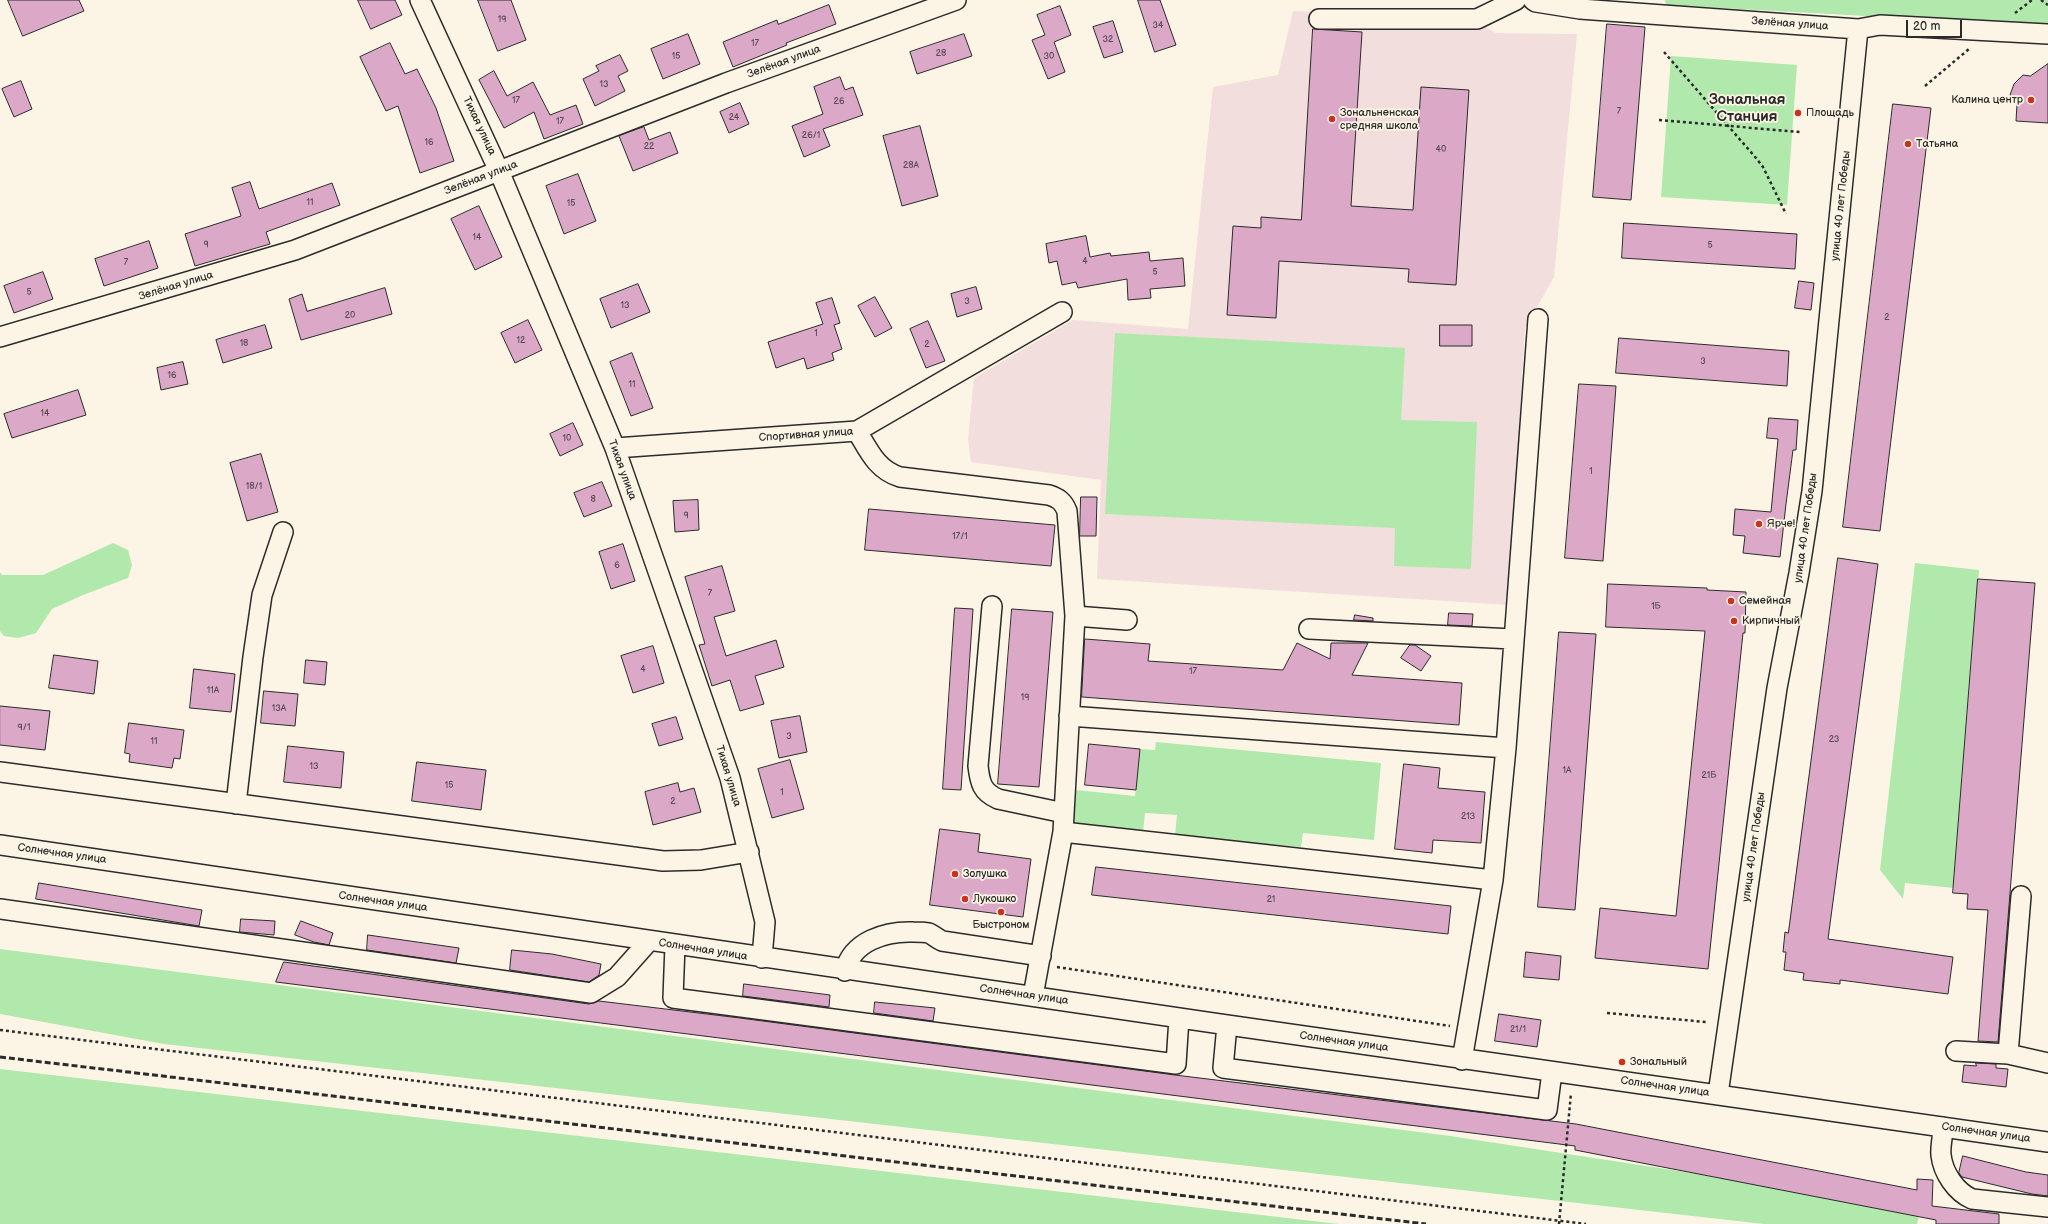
<!DOCTYPE html>
<meta charset="utf-8">
<style>
body{margin:0}
#map{position:relative;width:2048px;height:1224px;overflow:hidden;background:#fcf5e5;font-family:"Balsamiq Sans",sans-serif}
canvas{display:block}
.scale{position:absolute;left:1906px;top:20px;width:56px;height:18px;box-sizing:border-box;border:2px solid #2b2b2b;border-top:0;padding-left:5px;font-size:12px;line-height:14px;white-space:nowrap;color:#2b2b2b;-webkit-text-stroke:3px #fcf5e5;paint-order:stroke}
</style>
<div id="map">
<canvas width="2048" height="1224"></canvas>
<div class="scale">20 m</div>
</div>
<script>
const ctx = document.querySelector('canvas').getContext('2d');
ctx.lineJoin = 'round';
function fillPath(path, color) { ctx.fillStyle = color; ctx.fill(path, 'evenodd'); }
function trace(path, color, width, dash) { ctx.strokeStyle = color; ctx.lineWidth = width; ctx.lineCap = dash ? 'butt' : 'round'; ctx.setLineDash(dash || []); ctx.stroke(path); }
function label(font, color, halo, rows, align = 'center') {
  ctx.font = font + ' "Balsamiq Sans",sans-serif'; ctx.lineWidth = 3.5; ctx.setLineDash([]); ctx.textBaseline = 'middle'; ctx.strokeStyle = halo; ctx.fillStyle = color; for (const [text, x, y, turn = 0] of rows) {
    ctx.save(); ctx.translate(x, y); ctx.rotate((+turn || 0) * Math.PI / 180); ctx.textAlign = isNaN(turn) ? turn : align; if (halo) ctx.strokeText(text, 0, 0); ctx.fillText(text, 0, 0); ctx.restore();
  }
}
fillPath(new Path2D(`
 M 1293,11 L 1464,15 L 1496,33 L 1577,34 L 1554,277 L 1525,328 L 1509,605 L 1097,579 L 1101,480 L 971,462 L 968,439 L 974,378 L 1073,320 L 1188,329 L 1213,87 L 1278,75 Z`), '#f2dedc');
fillPath(new Path2D(`
 M 1665,0 L 2048,0 L 2048,26 L 1666,5 Z
 M 1671,56 L 1797,65 L 1787,205 L 1661,197 Z
 M 1115,333 L 1405,348 L 1401,420 L 1477,422 L 1471,569 L 1394,566 L 1395,528 L 1105,514 Z
 M 113,543 L 128,550 L 132,565 L 128,578 L 83,595 L 52,609 L 36,633 L 18,638 L 4,636 L 0,631 L 0,572 L 2,575 L 43,575 Z
 M 1915,563 L 1979,570 L 1954,888 L 1905,883 L 1903,899 L 1880,870 Z
 M 1156,742 L 1381,763 L 1374,840 L 1303,833 L 1301,847 L 1175,836 L 1177,815 L 1145,813 L 1143,833 L 1073,827 L 1076,790 L 1135,796 L 1140,749 L 1155,750 Z
 M 0,949 L 1450,1136 L 1921,1208 L 1917,1224 L 1764,1224 L 164,1044 L 0,1014 Z
 M 0,1069 L 1339,1224 L 0,1224 Z`), '#b1e9ac');
const building = new Path2D(`
 M 8,0 L 79,0 L 84,11 L 23,36 Z
 M 358,0 L 395,0 L 402,15 L 371,29 Z
 M 478,0 L 511,0 L 526,40 L 498,51 Z
 M 1138,0 L 1160,0 L 1176,45 L 1155,52 Z
 M 829,5 L 836,24 L 786,43 L 787,45 L 733,67 L 723,42 L 777,20 L 778,24 Z
 M 1060,6 L 1071,35 L 1054,42 L 1065,72 L 1048,79 L 1032,40 L 1045,35 L 1037,15 Z
 M 1113,21 L 1123,52 L 1104,58 L 1093,27 Z
 M 1607,24 L 1645,27 L 1631,200 L 1593,197 Z
 M 1313,29 L 1362,32 L 1351,206 L 1413,210 L 1421,87 L 1469,90 L 1456,285 L 1408,282 L 1409,269 L 1279,261 L 1276,318 L 1227,315 L 1233,226 L 1261,228 L 1261,217 L 1301,220 Z
 M 688,34 L 700,64 L 663,79 L 651,49 Z
 M 964,34 L 972,56 L 917,74 L 910,52 Z
 M 390,43 L 405,74 L 417,69 L 436,108 L 454,161 L 420,173 L 398,106 L 386,111 L 360,57 Z
 M 620,55 L 628,71 L 618,76 L 625,91 L 595,106 L 583,79 L 599,71 L 596,66 Z
 M 2048,64 L 2048,123 L 2016,121 L 2017,104 L 2010,95 L 2014,84 L 2023,75 L 2030,76 Z
 M 494,71 L 507,96 L 533,82 L 550,115 L 576,105 L 583,124 L 544,139 L 534,112 L 504,128 L 479,80 Z
 M 840,77 L 845,90 L 853,87 L 863,115 L 823,129 L 830,146 L 804,157 L 792,126 L 823,114 L 814,87 Z
 M 21,81 L 32,109 L 14,117 L 2,89 Z
 M 740,103 L 749,124 L 729,133 L 720,112 Z
 M 1893,104 L 1931,108 L 1880,531 L 1843,527 Z
 M 920,126 L 938,196 L 902,206 L 883,136 Z
 M 644,127 L 649,140 L 670,132 L 678,153 L 633,171 L 619,136 Z
 M 578,174 L 596,221 L 564,234 L 546,186 Z
 M 250,182 L 259,209 L 332,183 L 340,205 L 266,232 L 270,244 L 195,266 L 185,234 L 241,216 L 232,188 Z
 M 479,206 L 502,257 L 475,270 L 451,219 Z
 M 1624,223 L 1797,234 L 1795,269 L 1622,258 Z
 M 1086,236 L 1090,257 L 1110,253 L 1111,256 L 1149,252 L 1150,261 L 1183,258 L 1185,286 L 1150,289 L 1151,298 L 1128,300 L 1127,279 L 1078,288 L 1076,282 L 1062,285 L 1057,261 L 1049,263 L 1046,244 Z
 M 149,241 L 158,268 L 104,286 L 95,259 Z
 M 43,272 L 53,299 L 14,313 L 4,286 Z
 M 1799,281 L 1814,283 L 1811,310 L 1795,308 Z
 M 638,284 L 650,312 L 611,328 L 600,299 Z
 M 976,287 L 982,309 L 957,317 L 951,294 Z
 M 385,288 L 392,314 L 301,340 L 289,299 L 302,294 L 307,311 Z
 M 875,297 L 892,328 L 875,337 L 858,306 Z
 M 832,298 L 840,323 L 834,325 L 842,349 L 832,353 L 834,360 L 807,369 L 804,358 L 776,368 L 768,342 L 823,324 L 816,303 Z
 M 528,320 L 542,350 L 515,363 L 501,333 Z
 M 928,321 L 945,361 L 926,368 L 910,329 Z
 M 265,325 L 272,348 L 223,363 L 216,340 Z
 M 1440,325 L 1472,325 L 1472,346 L 1440,346 Z
 M 1619,338 L 1789,351 L 1787,386 L 1616,373 Z
 M 632,353 L 653,408 L 631,416 L 610,362 Z
 M 183,362 L 188,384 L 161,390 L 157,368 Z
 M 1579,384 L 1616,386 L 1603,561 L 1565,558 Z
 M 78,390 L 86,415 L 12,438 L 4,414 Z
 M 1769,418 L 1798,420 L 1796,450 L 1793,450 L 1786,504 L 1780,557 L 1743,553 L 1745,536 L 1733,535 L 1735,509 L 1771,512 L 1778,439 L 1767,438 Z
 M 573,423 L 583,445 L 560,456 L 550,434 Z
 M 261,454 L 278,512 L 247,521 L 230,463 Z
 M 602,482 L 612,506 L 584,517 L 574,493 Z
 M 1081,497 L 1097,497 L 1096,536 L 1080,536 Z
 M 698,500 L 699,530 L 675,532 L 673,501 Z
 M 869,509 L 1055,525 L 1051,566 L 865,550 Z
 M 623,544 L 635,581 L 611,589 L 599,552 Z
 M 1838,558 L 1878,564 L 1828,939 L 1953,957 L 1948,994 L 1840,980 L 1840,984 L 1803,980 L 1804,973 L 1784,970 L 1786,952 L 1783,952 L 1785,932 L 1788,933 Z
 M 722,566 L 735,611 L 714,617 L 726,656 L 776,640 L 784,667 L 755,676 L 764,704 L 740,711 L 730,680 L 712,686 L 699,645 L 705,644 L 685,577 Z
 M 1978,579 L 2035,583 L 1998,1042 L 1978,1041 L 1988,910 L 1967,909 L 1968,894 L 1953,893 Z
 M 1608,584 L 1707,588 L 1707,590 L 1746,592 L 1745,633 L 1743,633 L 1708,969 L 1595,958 L 1600,908 L 1676,916 L 1705,631 L 1606,627 Z
 M 955,608 L 973,609 L 961,790 L 943,789 Z
 M 1012,609 L 1053,612 L 1039,787 L 998,784 Z
 M 1449,613 L 1473,614 L 1472,626 L 1448,625 Z
 M 1355,615 L 1373,618 L 1373,621 L 1354,620 Z
 M 1559,632 L 1596,634 L 1575,910 L 1538,907 Z
 M 1085,639 L 1150,644 L 1148,661 L 1283,670 L 1297,643 L 1330,659 L 1331,643 L 1368,643 L 1352,675 L 1462,683 L 1459,725 L 1082,697 Z
 M 1410,645 L 1415,645 L 1431,656 L 1421,671 L 1401,658 Z
 M 653,646 L 664,683 L 633,693 L 621,656 Z
 M 54,655 L 98,661 L 94,694 L 49,688 Z
 M 306,660 L 327,662 L 325,685 L 304,683 Z
 M 194,669 L 235,674 L 231,712 L 190,708 Z
 M 264,691 L 298,694 L 295,726 L 261,723 Z
 M 0,706 L 50,711 L 45,750 L 0,745 Z
 M 800,716 L 807,752 L 779,758 L 771,721 Z
 M 676,717 L 683,739 L 659,746 L 652,724 Z
 M 129,723 L 184,730 L 180,759 L 174,758 L 172,768 L 129,762 L 130,754 L 125,753 Z
 M 1089,744 L 1140,749 L 1136,790 L 1085,785 Z
 M 288,746 L 344,752 L 341,788 L 284,782 Z
 M 790,760 L 804,809 L 772,818 L 758,769 Z
 M 417,762 L 486,770 L 481,810 L 412,801 Z
 M 1404,764 L 1440,768 L 1438,788 L 1485,792 L 1481,843 L 1433,840 L 1432,853 L 1395,849 Z
 M 678,783 L 680,792 L 694,788 L 701,812 L 653,825 L 645,792 Z
 M 940,829 L 980,834 L 978,852 L 1031,859 L 1023,917 L 930,905 Z
 M 1096,867 L 1451,906 L 1448,934 L 1092,895 Z
 M 39,883 L 202,910 L 199,926 L 36,899 Z
 M 241,919 L 275,921 L 274,935 L 240,932 Z
 M 301,921 L 333,933 L 329,945 L 314,942 L 295,935 Z
 M 368,935 L 459,948 L 456,963 L 367,950 Z
 M 512,950 L 552,954 L 601,964 L 599,975 L 589,982 L 510,970 Z
 M 1526,952 L 1561,956 L 1559,980 L 1524,977 Z
 M 284,962 L 589,1004 L 599,1001 L 740,1018 L 1175,1075 L 1576,1124 L 1917,1190 L 1917,1179 L 1933,1180 L 1932,1206 L 1999,1214 L 1999,1224 L 1936,1224 L 1936,1220 L 1575,1150 L 1575,1146 L 276,982 Z
 M 744,984 L 830,995 L 829,1007 L 743,996 Z
 M 875,1002 L 935,1008 L 933,1021 L 874,1013 Z
 M 1499,1014 L 1541,1020 L 1537,1047 L 1495,1041 Z
 M 1976,1063 L 1996,1064 L 1996,1068 L 2008,1069 L 2006,1087 L 1962,1082 L 1964,1065 L 1976,1066 Z
 M 1963,1156 L 2026,1172 L 2048,1175 L 2048,1196 L 2032,1194 L 1962,1177 L 1959,1173 Z`);
fillPath(building, '#dba9c7');
trace(building, '#2b2b2b', 1);
const minor = new Path2D(`
 M 420,0 L 499,171 L 615,448 L 730,778 L 765,922 L 762,958
 M 1533,0 L 1536,2 L 1580,9 L 1858,29 L 1880,25 L 2048,34
 M 1319,19 L 1477,19 L 1516,0
 M 0,337 L 295,250 L 726,83 L 956,0
 M 857,431 C 869,451 877,470 900,477 L 1049,495 C 1058,498 1063,501 1067,511 L 1075,616
 M 615,448 L 857,431 L 1062,312
 M 992,606 L 978,766 C 980,783 982,792 998,799 L 1064,813
 M 1309,629 L 1513,639
 M 1069,716 L 1506,748
 M 0,772 L 663,861 L 701,860 L 749,852
 M 236,804 L 253,657 L 262,595 L 283,532
 M 1063,832 L 1493,880
 M 0,845 C 682,946 1365,1046 2048,1142
 M 0,909 L 591,993 L 617,977 L 649,941
 M 675,945 L 673,998 L 1176,1064 L 1179,1018
 M 845,971 C 852,941 886,931 913,932 C 918,932 924,932 929,933 C 933,935 938,939 942,941 L 1041,956
 M 1033,996 L 1063,832 L 1075,616 L 1127,620
 M 1227,1025 L 1223,1068 L 1547,1110 L 1552,1072
 M 1956,1051 L 2008,1054 L 2048,1063
 M 2008,1054 L 2021,896
 M 1462,1060 L 1493,880 L 1506,748 L 1538,319
 M 1718,1094 L 1777,688 L 1799,573 L 1812,491 L 1858,29
 M 1943,1127 C 1943,1136 1940,1147 1941,1155 C 1943,1173 1956,1192 1972,1199 L 2048,1207`);
trace(minor, '#2b2b2b', 22);
trace(new Path2D(`
 M 2041,0 L 2048,5
 M 2015,13 L 2032,0
 M 1664,52 L 1756,158 L 1763,167 L 1786,214
 M 1925,86 L 1969,49
 M 1659,120 L 1800,132
 M 1057,967 L 1450,1026
 M 1607,1013 L 1706,1022
 M 0,1030 L 1586,1224
 M 1559,1224 L 1571,1093`), '#2b2b2b', 2.5, [3, 3]);
trace(minor, '#fcf5e5', 19);
trace(new Path2D(`
 M 0,1057 L 1426,1224`), '#2b2b2b', 3, [6, 3]);
for (const [x, y, r, color] of [
 [2031,100,4,"#c8321e"],
 [1798,113,4,"#c8321e"],
 [1332,119,4,"#c8321e"],
 [1908,144,4,"#c8321e"],
 [1759,524,4,"#c8321e"],
 [1731,601,4,"#c8321e"],
 [1734,621,4,"#c8321e"],
 [955,874,4,"#c8321e"],
 [965,899,4,"#c8321e"],
 [1001,912,4,"#c8321e"],
 [1622,1062,4,"#c8321e"]
]) { const dot = new Path2D(); dot.arc(x, y, r, 0, 2 * Math.PI); ctx.fillStyle = color; ctx.fill(dot); trace(dot, '#fcf5e5', 1.5); }
label('9px', '#574a52', null, [
 ["19",502,20],
 ["34",1158,26],
 ["32",1108,40],
 ["17",755,44],
 ["28",941,54],
 ["15",676,57],
 ["30",1049,57],
 ["13",604,85],
 ["17",516,101],
 ["26",839,102],
 ["7",1619,112],
 ["24",734,118],
 ["17",560,122],
 ["26/1",811,136],
 ["16",429,143],
 ["22",649,147],
 ["40",1441,150],
 ["28А",911,166],
 ["11",310,203],
 ["15",571,204],
 ["14",477,238],
 ["9",206,245],
 ["5",1710,246],
 ["4",1085,262],
 ["7",126,263],
 ["5",1155,273],
 ["5",29,293],
 ["3",967,302],
 ["13",625,306],
 ["20",350,316],
 ["2",1887,318],
 ["1",816,334],
 ["12",521,341],
 ["18",244,344],
 ["2",927,345],
 ["3",1703,362],
 ["16",172,376],
 ["11",632,385],
 ["14",45,414],
 ["10",567,439],
 ["1",1591,472],
 ["18/1",254,487],
 ["8",593,500],
 ["9",686,516],
 ["17/1",960,537],
 ["6",617,566],
 ["7",710,594],
 ["1Б",1656,607],
 ["4",643,670],
 ["17",1193,672],
 ["11А",213,691],
 ["19",1025,698],
 ["13А",279,709],
 ["9/1",24,728],
 ["3",789,737],
 ["23",1834,740],
 ["11",154,742],
 ["13",314,767],
 ["1А",1567,771],
 ["21Б",1709,776],
 ["15",449,786],
 ["1",782,793],
 ["2",673,802],
 ["21З",1468,817],
 ["21",1271,900],
 ["21/1",1518,1030]
]);
label('11px', '#2b2b2b', '#fcf5e5', [
 ["Зелёная улица",1790,24,4],
 ["Зелёная улица",784,62,-20],
 ["Тихая улица",479,126,65],
 ["Зелёная улица",481,178,-21],
 ["улица 40 лет Победы",1841,206,-84],
 ["Зелёная улица",176,286,-17],
 ["Спортивная улица",806,435,-4],
 ["Тихая улица",622,470,70],
 ["улица 40 лет Победы",1806,528,-82],
 ["Тихая улица",728,776,73],
 ["улица 40 лет Победы",1754,847,-82],
 ["Солнечная улица",62,854,8],
 ["Солнечная улица",383,902,8],
 ["Солнечная улица",703,950,9],
 ["Солнечная улица",1024,995,8],
 ["Солнечная улица",1344,1042,8],
 ["Солнечная улица",1665,1087,8],
 ["Солнечная улица",1986,1133,8]
]);
label('11px', '#2b2b2b', '#fcf5e5', [
 ["Калина центр",2023,100,"right"],
 ["Зональненская",1340,113],
 ["средняя школа",1340,126],
 ["Площадь",1806,113],
 ["Татьяна",1916,144],
 ["Ярче!",1767,524],
 ["Семейная",1739,601],
 ["Кирпичный",1742,621],
 ["Золушка",963,874],
 ["Лукошко",973,899],
 ["Быстроном",1001,925,"center"],
 ["Зональный",1630,1062]
], 'left');
label('bold 15px', '#2b2b2b', '#fcf5e5', [
 ["Зональная",1747,100],
 ["Станция",1747,117]
]);
</script>
